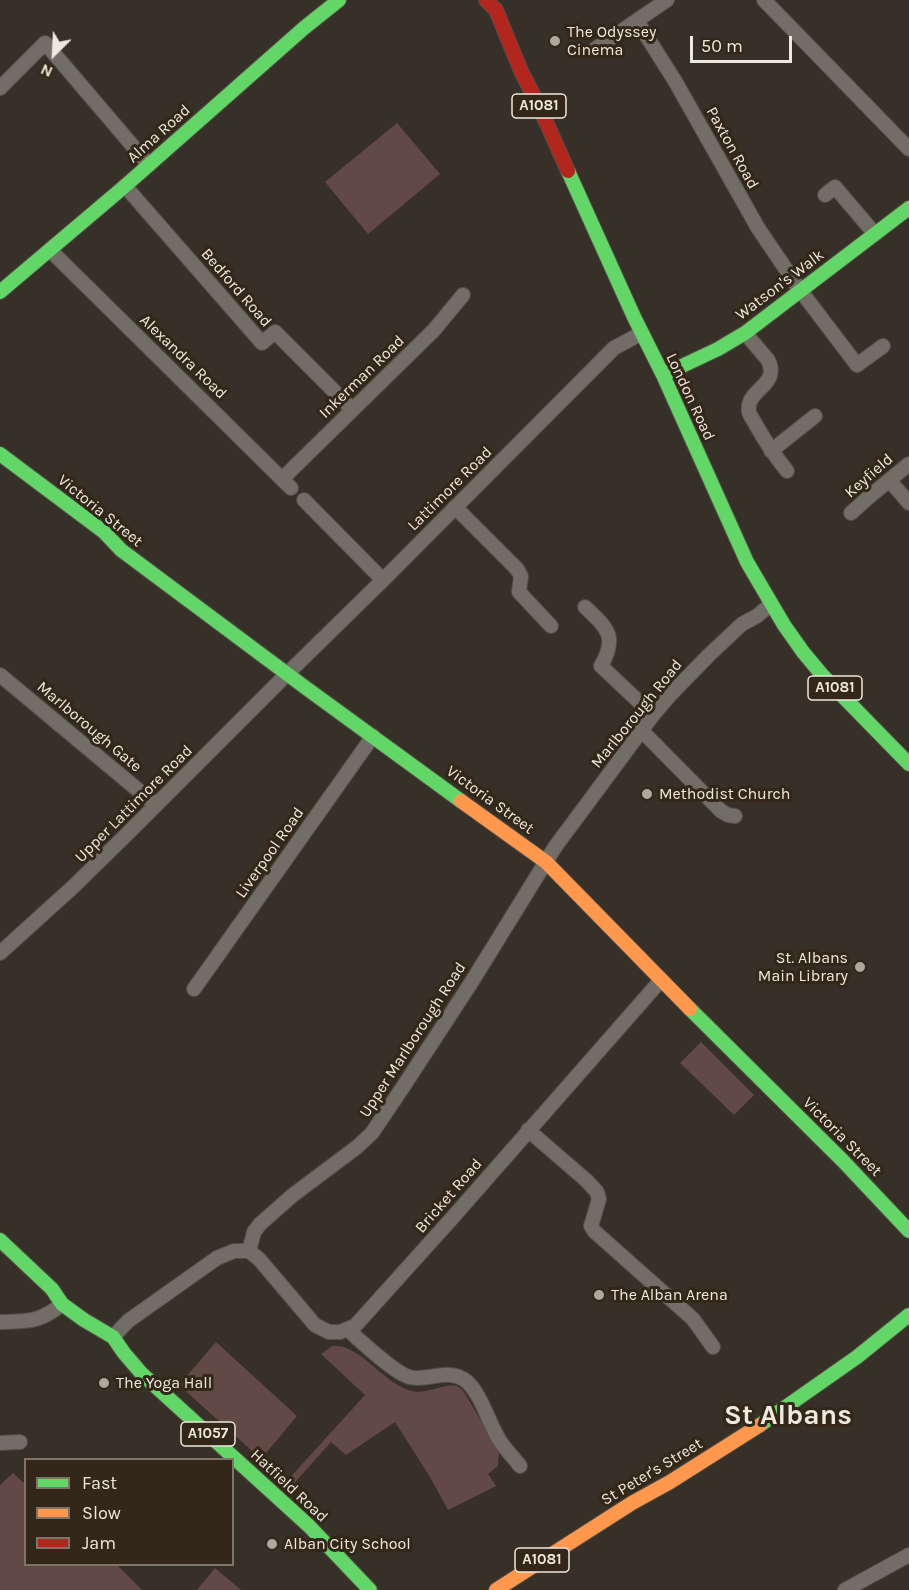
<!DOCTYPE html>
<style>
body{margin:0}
#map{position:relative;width:909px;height:1590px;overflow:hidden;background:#363028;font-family:Karla,sans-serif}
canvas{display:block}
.legend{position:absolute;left:24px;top:1458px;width:210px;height:108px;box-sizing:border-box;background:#322718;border:2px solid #7e7467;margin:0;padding:8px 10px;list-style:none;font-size:18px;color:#efe8de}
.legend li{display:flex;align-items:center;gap:12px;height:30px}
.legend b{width:30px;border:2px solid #7e7467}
.north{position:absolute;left:24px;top:24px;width:60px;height:60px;-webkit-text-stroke:4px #322718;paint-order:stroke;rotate:204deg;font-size:16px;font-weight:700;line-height:24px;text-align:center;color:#efe8de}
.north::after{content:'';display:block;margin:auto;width:21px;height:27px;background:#efe8de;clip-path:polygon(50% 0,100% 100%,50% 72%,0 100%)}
.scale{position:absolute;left:690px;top:36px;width:102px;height:27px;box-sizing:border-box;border:3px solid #efe8de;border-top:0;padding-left:8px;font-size:18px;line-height:21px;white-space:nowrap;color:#efe8de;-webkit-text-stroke:4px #322718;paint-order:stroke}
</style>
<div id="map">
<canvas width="909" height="1590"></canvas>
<ul class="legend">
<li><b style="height:8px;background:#63d668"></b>Fast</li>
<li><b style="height:8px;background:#ff974d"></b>Slow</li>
<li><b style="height:8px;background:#b3261e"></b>Jam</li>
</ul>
<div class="north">N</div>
<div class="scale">50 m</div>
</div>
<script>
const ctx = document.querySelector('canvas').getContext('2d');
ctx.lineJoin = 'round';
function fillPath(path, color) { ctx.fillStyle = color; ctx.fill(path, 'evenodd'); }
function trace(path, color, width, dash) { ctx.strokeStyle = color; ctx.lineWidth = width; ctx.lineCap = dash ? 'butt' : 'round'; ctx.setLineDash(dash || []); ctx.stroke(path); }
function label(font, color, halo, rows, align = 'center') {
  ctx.font = font + ' Karla,sans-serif'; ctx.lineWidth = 6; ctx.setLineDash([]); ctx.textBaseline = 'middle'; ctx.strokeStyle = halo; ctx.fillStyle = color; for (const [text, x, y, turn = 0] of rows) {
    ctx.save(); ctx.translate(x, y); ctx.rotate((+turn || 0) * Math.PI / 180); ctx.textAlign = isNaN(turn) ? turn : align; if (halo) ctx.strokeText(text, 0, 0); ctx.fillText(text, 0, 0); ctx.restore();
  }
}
fillPath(new Path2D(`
 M 397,123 L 440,174 L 368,234 L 325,182 Z
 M 701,1042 L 754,1095 L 734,1115 L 680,1063 Z
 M 216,1342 L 297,1416 L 261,1459 L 179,1385 Z
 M 332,1346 C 336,1346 342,1346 346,1348 C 368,1356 389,1386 412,1391 C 425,1395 449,1382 457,1386 C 458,1386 463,1391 464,1392 L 499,1451 L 498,1466 L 488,1474 L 496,1486 L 448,1510 L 430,1477 L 395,1422 L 346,1455 L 331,1442 L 290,1488 L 285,1483 L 365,1395 L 321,1354 Z
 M 13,1473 L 25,1484 L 26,1564 L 117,1565 L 142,1590 L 0,1590 L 0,1485 Z
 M 215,1568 L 241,1590 L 197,1590 Z`), '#624945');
const street = new Path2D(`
 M 764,0 L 909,149
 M 637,21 L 675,81 L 758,228 L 800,290 L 857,365 L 883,346
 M 595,49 L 667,0
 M 0,88 L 45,43 L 149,165
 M 125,186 L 262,343 L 275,332 L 352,409
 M 825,195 L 835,187 L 875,234
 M 50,250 L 291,488
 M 745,333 L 768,360 C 781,386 745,389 749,412 C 750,416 754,421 756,425 C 765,441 775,456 787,471
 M 771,451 L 815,416
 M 282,479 L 434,330 L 463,295
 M 889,480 L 909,503
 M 304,500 L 383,580
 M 455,507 L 517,569 L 521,576 L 519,592 L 551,626
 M 851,513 L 870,496 L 909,464
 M 585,607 C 607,628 618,636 601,666 L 653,715
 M 0,675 L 156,805
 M 641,730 L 721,811 L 728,815 L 735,816
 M 0,953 L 74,886 L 127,834 L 287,674 L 383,580 L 614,348 L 642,333
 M 194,989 L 373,736
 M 528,1130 L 587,1181 L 597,1192 L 599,1199 L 591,1226 L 594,1231 L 693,1319 L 713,1347
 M 249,1251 L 254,1232 L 260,1224 L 293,1195 L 357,1147 L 372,1133 L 403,1087 L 471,983 L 555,847 L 653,715 L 670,695 L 709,655 L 742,624 L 757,616 L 771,604
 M 249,1251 L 259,1259 L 315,1325 L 329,1332 L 340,1332 L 355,1326 L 454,1216 L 661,980
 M 0,1322 C 28,1321 39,1323 62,1304
 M 347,1329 C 361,1341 393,1372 409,1377 C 428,1382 449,1367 466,1381 C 481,1393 489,1424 500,1441 C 506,1450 514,1458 520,1466
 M 113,1337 L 128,1321 L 217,1258 L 234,1251 L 249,1251
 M 0,1443 L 20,1442
 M 845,1590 L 909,1555`);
const fast = new Path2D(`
 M 568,171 L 634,317 L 663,375 L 747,562 L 784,625 L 803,652 L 823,676 L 909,764
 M 0,292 L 125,186 L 304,28 L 339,0
 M 663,375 L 718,349 L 745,333 L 909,208
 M 0,454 L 104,532 L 121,550 L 306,688 L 461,801
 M 690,1009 L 843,1161 L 909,1231
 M 0,1240 L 52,1289 L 62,1304 L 84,1320 L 113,1337 L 124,1353 L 142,1374 L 309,1526 L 370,1590
 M 760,1425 L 857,1357 L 909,1315`);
const slow = new Path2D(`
 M 461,801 L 546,862 L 690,1009
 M 496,1590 L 632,1503 L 670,1482 L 760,1425`);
const jam = new Path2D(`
 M 486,0 L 496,10 L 521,71 L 538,104 L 568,171`);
trace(street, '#534e47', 16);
trace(fast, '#534e47', 16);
trace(slow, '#534e47', 16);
trace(jam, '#534e47', 16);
trace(street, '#726d67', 14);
trace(fast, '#63d668', 14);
trace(slow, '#ff974d', 14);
trace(jam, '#b3261e', 14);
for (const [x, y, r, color] of [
 [555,41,6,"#aea89e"],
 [647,794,6,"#aea89e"],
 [860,967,6,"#aea89e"],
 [599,1295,6,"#aea89e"],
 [104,1383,6,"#aea89e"],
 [272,1544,6,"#aea89e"]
]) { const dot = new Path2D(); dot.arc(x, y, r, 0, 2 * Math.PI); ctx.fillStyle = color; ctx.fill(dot); trace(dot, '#322718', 2); }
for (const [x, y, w] of [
 [539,106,54],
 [835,688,54],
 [208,1434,54],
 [542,1560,54]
]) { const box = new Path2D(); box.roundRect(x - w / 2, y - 12, w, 24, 4.5); ctx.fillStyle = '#322718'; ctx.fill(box); trace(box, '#efe8de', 1.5); }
label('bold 15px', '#efe8de', null, [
 ["A1081",539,106],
 ["A1081",835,688],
 ["A1057",208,1434],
 ["A1081",542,1560]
]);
label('16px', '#efe8de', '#322718', [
 ["The Odyssey",567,32],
 ["Cinema",567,50],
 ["Methodist Church",659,794],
 ["St. Albans",848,958,"right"],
 ["Main Library",848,976,"right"],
 ["The Alban Arena",611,1295],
 ["The Yoga Hall",116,1383],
 ["Alban City School",284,1544]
], 'left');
label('16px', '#efe8de', '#322718', [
 ["Alma Road",159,134,-42],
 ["Paxton Road",732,148,61],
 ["Watson's Walk",780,285,-37],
 ["Bedford Road",236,288,49],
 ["Alexandra Road",183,357,44],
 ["Inkerman Road",362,377,-44],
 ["London Road",690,397,65],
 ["Keyfield",869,476,-41],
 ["Lattimore Road",450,489,-45],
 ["Victoria Street",100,511,39],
 ["Marlborough Road",637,714,-51],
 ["Marlborough Gate",89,727,40],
 ["Victoria Street",490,800,36],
 ["Upper Lattimore Road",134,804,-45],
 ["Liverpool Road",270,853,-55],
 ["Upper Marlborough Road",413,1040,-57],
 ["Victoria Street",842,1137,45],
 ["Bricket Road",449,1196,-49],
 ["St Peter's Street",652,1472,-31],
 ["Hatfield Road",289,1486,43]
]);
label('bold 28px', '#efe8de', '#322718', [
 ["St Albans",788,1416]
]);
</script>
